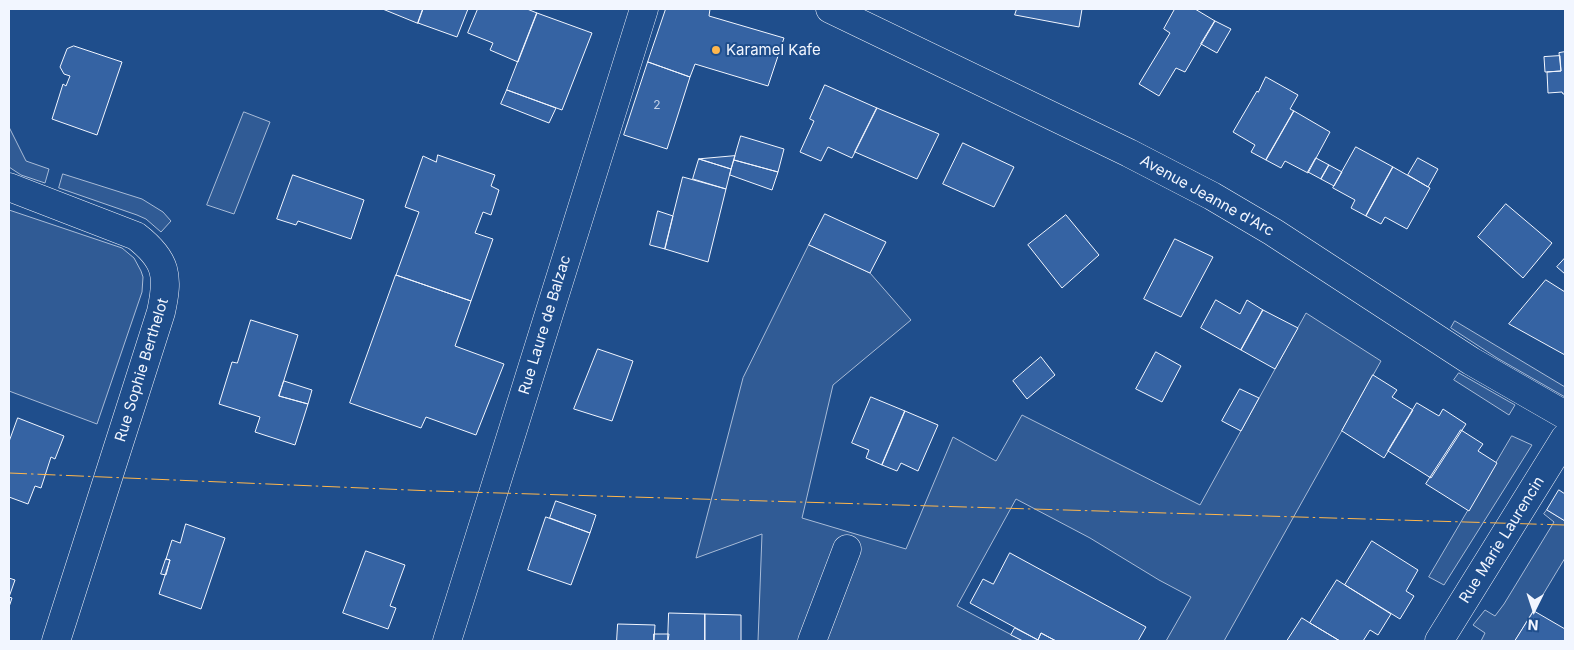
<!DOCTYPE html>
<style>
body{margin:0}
#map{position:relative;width:1574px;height:650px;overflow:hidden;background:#1f4e8c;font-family:Inter,sans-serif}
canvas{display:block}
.frame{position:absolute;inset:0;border:10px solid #f2f6ff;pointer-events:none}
.north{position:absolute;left:1509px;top:585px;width:50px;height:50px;-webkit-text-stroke:4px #1f4e8c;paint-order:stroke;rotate:184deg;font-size:14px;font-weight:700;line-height:20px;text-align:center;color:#f2f6ff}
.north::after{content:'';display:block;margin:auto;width:18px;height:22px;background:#f2f6ff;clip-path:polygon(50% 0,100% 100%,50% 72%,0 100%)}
</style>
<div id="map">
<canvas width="1574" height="650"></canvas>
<div class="frame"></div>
<div class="north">N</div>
</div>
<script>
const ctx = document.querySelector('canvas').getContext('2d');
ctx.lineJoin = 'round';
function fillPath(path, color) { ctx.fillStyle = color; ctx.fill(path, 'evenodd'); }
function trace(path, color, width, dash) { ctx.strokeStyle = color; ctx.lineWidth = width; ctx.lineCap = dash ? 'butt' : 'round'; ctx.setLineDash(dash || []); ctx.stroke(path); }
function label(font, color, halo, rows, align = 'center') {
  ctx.font = font + ' Inter,sans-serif'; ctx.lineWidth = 4; ctx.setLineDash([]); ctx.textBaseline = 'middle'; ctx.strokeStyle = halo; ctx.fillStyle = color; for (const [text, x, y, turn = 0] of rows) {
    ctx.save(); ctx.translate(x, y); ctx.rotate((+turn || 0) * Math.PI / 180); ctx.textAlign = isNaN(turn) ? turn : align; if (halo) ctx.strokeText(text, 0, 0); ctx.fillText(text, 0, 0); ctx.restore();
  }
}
const built = new Path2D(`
 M 244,112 L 270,122 L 234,214 L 207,205 Z
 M 9,127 L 26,161 L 49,169 L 45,183 L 21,175 L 9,167 Z
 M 63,174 L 142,199 L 163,212 L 171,221 L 161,232 L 146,219 L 137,215 L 59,188 Z
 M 9,210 L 122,248 L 134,258 L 141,271 L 143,277 L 142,292 L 97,424 L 9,391 Z
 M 809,245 L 870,273 L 911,320 L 833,385 L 802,518 L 906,549 L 953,437 L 996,461 L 1022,415 L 1200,505 L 1306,313 L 1381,361 L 1224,641 L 1166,641 L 1191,597 L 1159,580 L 1090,538 L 1016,499 L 957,606 L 1023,641 L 758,641 L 762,534 L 696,558 L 743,378 Z
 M 1455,321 L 1565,387 L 1565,397 L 1497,358 L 1451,328 Z
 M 1459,373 L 1515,405 L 1509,415 L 1454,380 Z
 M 1512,436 L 1532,445 L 1444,585 L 1429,577 Z
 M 1547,510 L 1565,521 L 1565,558 L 1515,641 L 1481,641 L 1485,633 L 1473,625 L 1485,610 L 1495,616 L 1504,604 L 1554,522 L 1544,514 Z`);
fillPath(built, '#305b95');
trace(built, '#a8bbd7', 1);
const building = new Path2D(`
 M 383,9 L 423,9 L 418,23 Z
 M 423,9 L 468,9 L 457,37 L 418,23 Z
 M 478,9 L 527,9 L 537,13 L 518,62 L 490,50 L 493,43 L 468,33 Z
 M 666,9 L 710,9 L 709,16 L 784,38 L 768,86 L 695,64 L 690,77 L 648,62 Z
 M 1017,9 L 1082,9 L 1079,27 L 1015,15 Z
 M 1175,9 L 1195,9 L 1215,21 L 1185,72 L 1176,68 L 1159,96 L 1139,84 L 1170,33 L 1164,29 Z
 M 537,13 L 592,33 L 562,110 L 507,90 Z
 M 1215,21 L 1231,29 L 1217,53 L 1201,44 Z
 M 74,46 L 122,62 L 97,135 L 52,119 L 63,84 L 66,86 L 70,76 L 64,74 L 60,67 L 67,49 Z
 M 1565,52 L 1565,94 L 1563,94 L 1562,92 L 1548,93 L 1547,72 L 1561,71 L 1559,53 Z
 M 1560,56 L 1561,71 L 1545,72 L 1544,57 Z
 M 648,62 L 690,77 L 667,149 L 624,135 Z
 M 1266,77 L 1298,95 L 1290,109 L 1294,111 L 1266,160 L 1251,152 L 1255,145 L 1233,132 L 1257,91 L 1258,92 Z
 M 825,85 L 877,108 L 852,158 L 828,147 L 821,161 L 800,152 L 814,121 L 810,119 Z
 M 507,90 L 556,108 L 549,123 L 501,104 Z
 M 877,108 L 939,134 L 917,179 L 855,152 Z
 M 1294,111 L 1330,132 L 1308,173 L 1285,161 L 1281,168 L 1266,160 Z
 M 741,136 L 784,149 L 778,172 L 734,160 Z
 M 963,143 L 1014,167 L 994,207 L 943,184 Z
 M 1356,147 L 1393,167 L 1366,216 L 1351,208 L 1355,200 L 1333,188 Z
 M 438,155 L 495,175 L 491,186 L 499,190 L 491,215 L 483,212 L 475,233 L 493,239 L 471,301 L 396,275 L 419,212 L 405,207 L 423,156 L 436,162 Z
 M 735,156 L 731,169 L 699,159 Z
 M 1316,158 L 1329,165 L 1321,179 L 1308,172 Z
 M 1418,158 L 1438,169 L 1428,187 L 1408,175 Z
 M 699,159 L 731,169 L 726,189 L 693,179 Z
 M 734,160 L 778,172 L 772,190 L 730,175 Z
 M 1329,165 L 1342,172 L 1334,186 L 1321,179 Z
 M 1393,167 L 1430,188 L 1407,229 L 1385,217 L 1381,224 L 1366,216 Z
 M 293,175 L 364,200 L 351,239 L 298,221 L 296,225 L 277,219 Z
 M 683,177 L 726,189 L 708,262 L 665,249 Z
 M 1506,204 L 1552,243 L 1523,278 L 1478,237 Z
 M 658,211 L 673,216 L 665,249 L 650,245 Z
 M 825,214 L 886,242 L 870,273 L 809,245 Z
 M 1066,215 L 1099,255 L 1062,288 L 1028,245 Z
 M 1175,239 L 1213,257 L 1181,317 L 1144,299 Z
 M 1565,258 L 1565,274 L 1557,267 Z
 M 396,275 L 471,301 L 455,346 L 504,364 L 476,435 L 426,417 L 421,428 L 350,403 Z
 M 1546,280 L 1565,292 L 1565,355 L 1509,324 Z
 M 1216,300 L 1240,314 L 1247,300 L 1263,310 L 1241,350 L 1201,328 Z
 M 1263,310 L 1298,328 L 1275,369 L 1241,350 Z
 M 251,320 L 298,335 L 279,396 L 308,404 L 295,445 L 255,432 L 260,417 L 219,404 L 232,362 L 237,363 Z
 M 598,349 L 633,361 L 612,421 L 574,409 Z
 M 1156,352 L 1181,366 L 1162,402 L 1136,389 Z
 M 1041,357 L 1055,375 L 1027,399 L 1013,381 Z
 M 1373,375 L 1397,390 L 1392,397 L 1413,410 L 1384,458 L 1342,431 Z
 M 284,381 L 312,390 L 308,404 L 279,396 Z
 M 1240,389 L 1259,398 L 1241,431 L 1222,421 Z
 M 871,397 L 905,411 L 882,465 L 866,458 L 869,450 L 852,443 Z
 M 1417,403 L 1439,416 L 1443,409 L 1466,424 L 1431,478 L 1388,451 Z
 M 905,411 L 938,425 L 918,471 L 901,463 L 897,471 L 882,465 Z
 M 18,418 L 64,436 L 55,459 L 51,457 L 41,488 L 35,486 L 28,504 L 9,497 L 9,442 Z
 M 1461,430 L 1483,444 L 1478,451 L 1497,463 L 1469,511 L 1426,484 Z
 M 1559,490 L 1565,494 L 1565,521 L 1547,510 Z
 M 556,501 L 596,515 L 590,533 L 550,518 Z
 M 546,517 L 590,533 L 571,585 L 528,570 Z
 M 186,524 L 225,538 L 201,609 L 159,594 L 170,560 L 166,559 L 172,540 L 180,543 Z
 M 1372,541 L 1418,570 L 1406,591 L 1414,596 L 1400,619 L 1345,585 Z
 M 366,551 L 405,565 L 390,606 L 396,608 L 388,629 L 343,613 Z
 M 1010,553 L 1146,627 L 1138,641 L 1056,641 L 1041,633 L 1038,640 L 970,603 L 983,579 L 993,584 Z
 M 166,559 L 170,560 L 166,575 L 161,574 Z
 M 9,578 L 15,580 L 9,597 L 12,598 L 9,607 Z
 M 1337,580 L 1391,614 L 1378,635 L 1370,630 L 1363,641 L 1340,641 L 1310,623 Z
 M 1534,611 L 1565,629 L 1565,641 L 1515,641 Z
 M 669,613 L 705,614 L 705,641 L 668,641 Z
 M 705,614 L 741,615 L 741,641 L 705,641 Z
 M 1302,618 L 1310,623 L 1340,641 L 1287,641 Z
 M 618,624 L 655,625 L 654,641 L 617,641 Z
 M 1015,628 L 1038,640 L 1041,633 L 1056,641 L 1023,641 L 1011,635 Z
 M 654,634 L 669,634 L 668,641 L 654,641 Z`);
fillPath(building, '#3563a3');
trace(building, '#f2f6ff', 1);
const minor = new Path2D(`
 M 830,9 L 1129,153 L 1212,196 L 1273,232 L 1471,361 L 1565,415
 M 9,187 L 136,236 C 167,260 169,276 161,312 L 56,641
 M 447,641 L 644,9
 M 812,641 L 847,549
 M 1439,641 L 1565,438`);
trace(minor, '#f2f6ff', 29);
trace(minor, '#1f4e8c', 28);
trace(new Path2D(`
 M 9,473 L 433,491 L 1565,525`), '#ffb74d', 1, [18, 4, 2.5, 4]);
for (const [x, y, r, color] of [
 [716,50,5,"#ffb74d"]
]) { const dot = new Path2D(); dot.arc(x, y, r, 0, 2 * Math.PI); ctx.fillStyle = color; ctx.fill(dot); trace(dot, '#1f4e8c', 2); }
label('12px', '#c3d1e8', null, [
 ["2",657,105]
]);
label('15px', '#f2f6ff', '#1f4e8c', [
 ["Karamel Kafe",726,50]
], 'left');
label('15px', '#f2f6ff', '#1f4e8c', [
 ["Avenue Jeanne d'Arc",1207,196,29],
 ["Rue Laure de Balzac",545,325,-73],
 ["Rue Sophie Berthelot",142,370,-73],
 ["Rue Marie Laurencin",1502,540,-58]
]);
</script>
